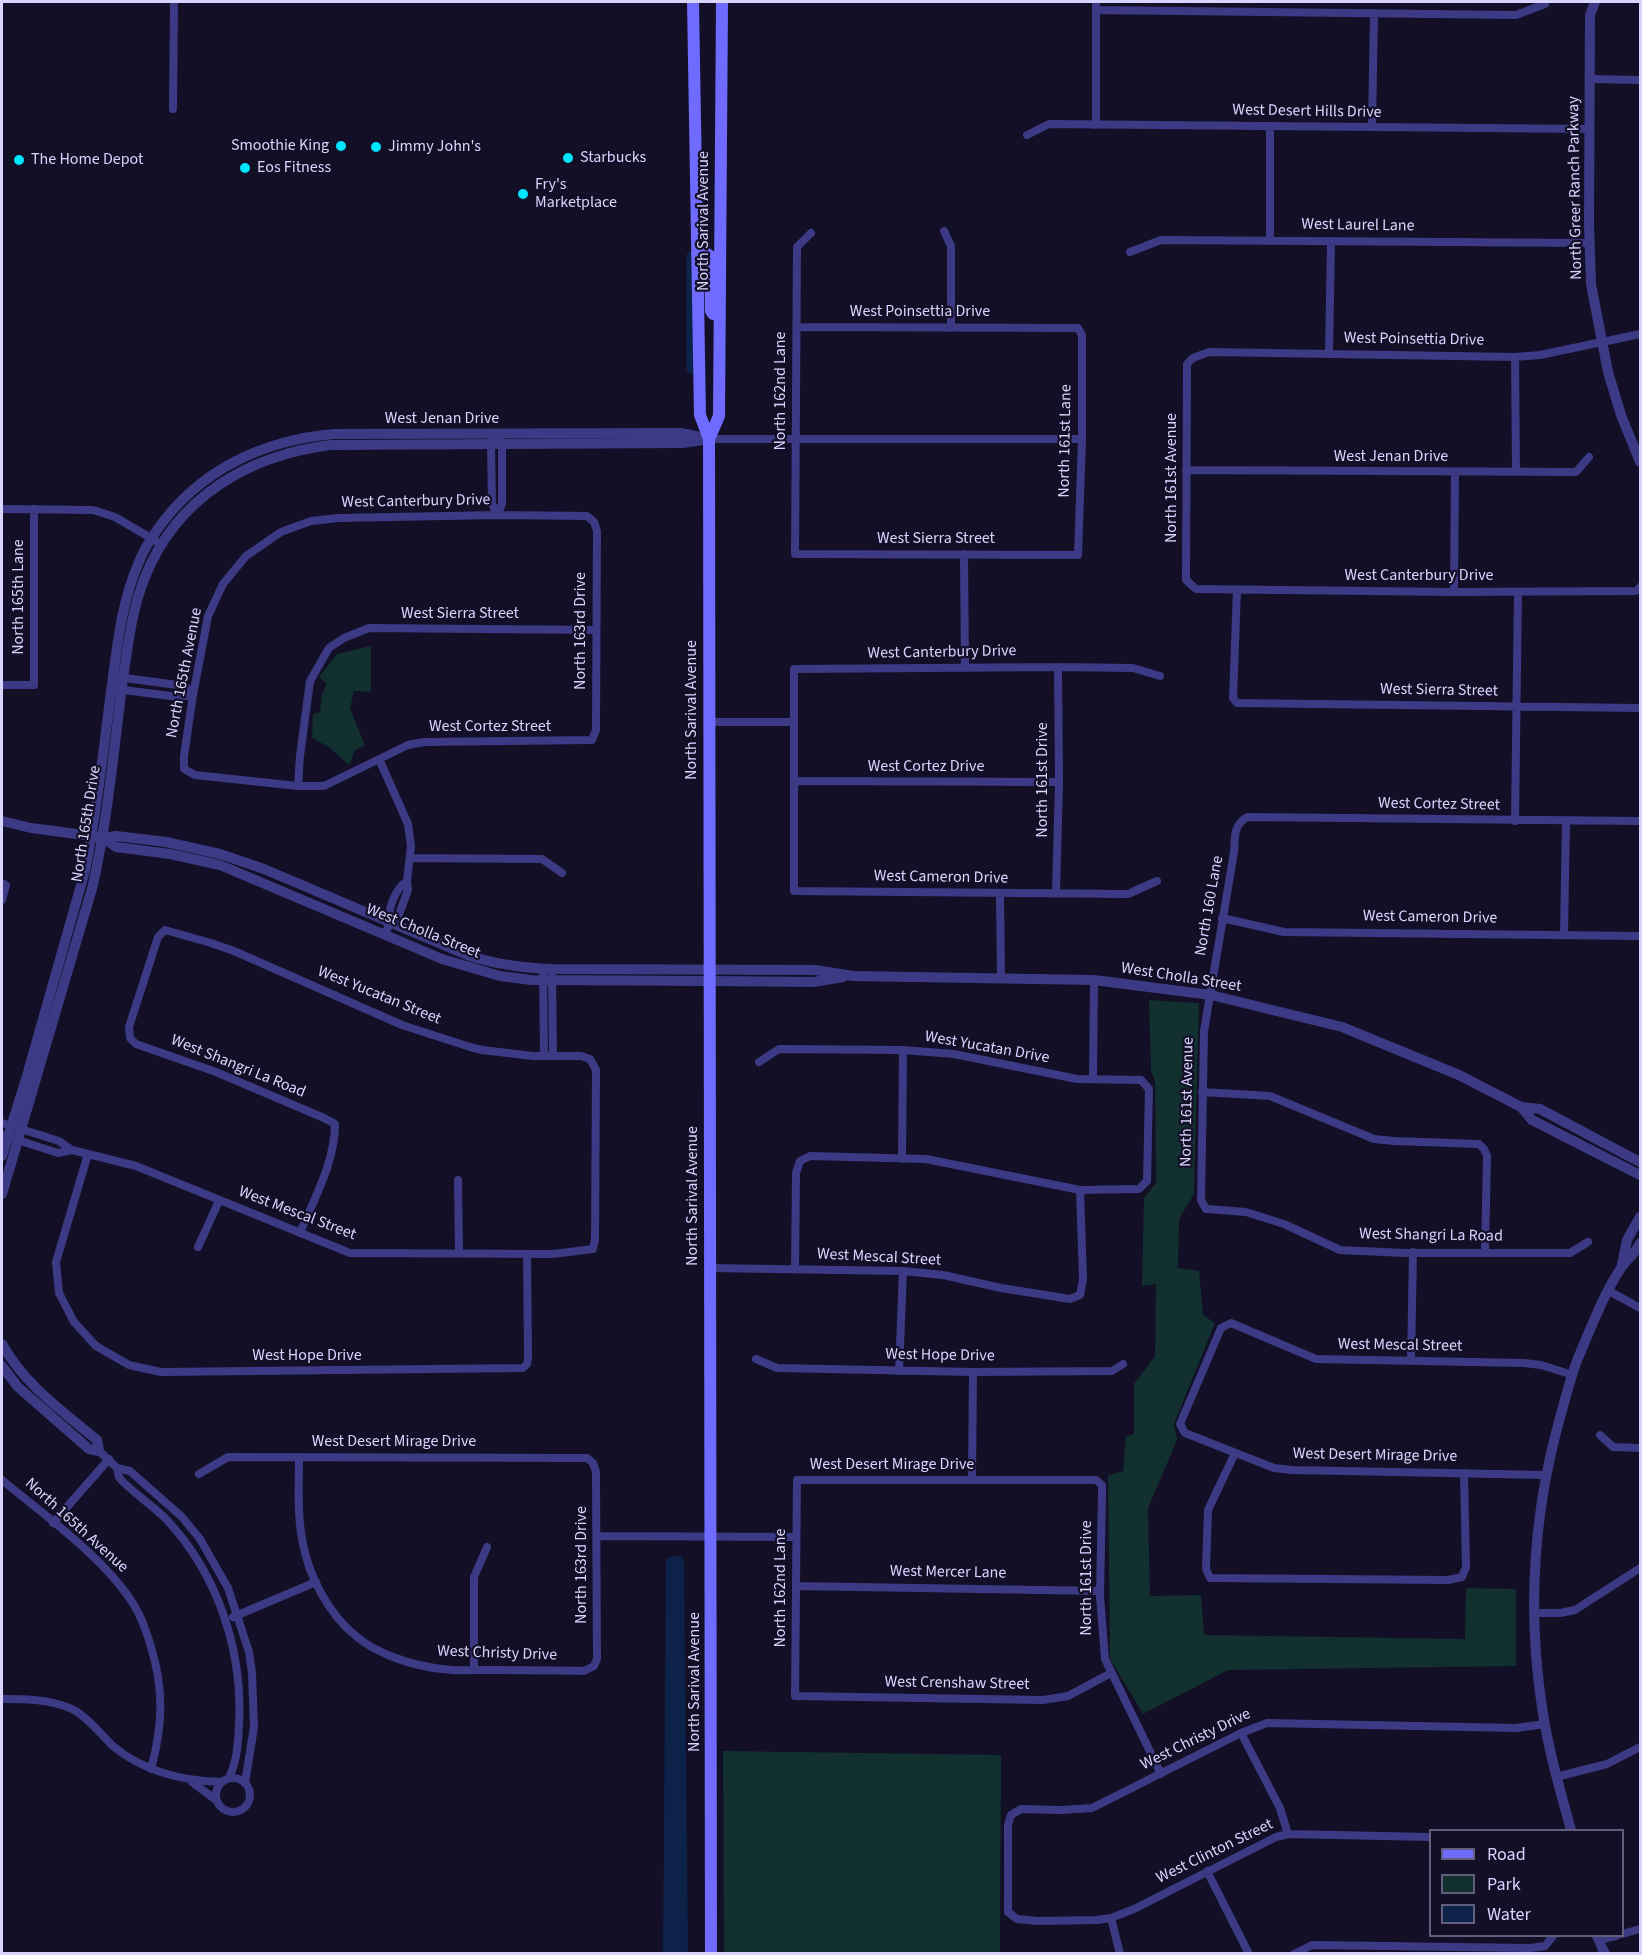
<!DOCTYPE html>
<style>
body{margin:0}
#map{position:relative;width:1642px;height:1955px;overflow:hidden;background:#130f26;font-family:"Source Sans 3",sans-serif}
canvas{display:block}
.frame{position:absolute;inset:0;border:3px solid #d9d4ff;pointer-events:none}
.legend{position:absolute;left:1429px;top:1829px;width:195px;height:108px;box-sizing:border-box;background:#130f26;border:2px solid #625e7d;margin:0;padding:8px 10px;list-style:none;font-size:18px;color:#d9d4ff}
.legend li{display:flex;align-items:center;gap:12px;height:30px}
.legend b{width:30px;border:2px solid #625e7d}
</style>
<div id="map">
<canvas width="1642" height="1955"></canvas>
<div class="frame"></div>
<ul class="legend">
<li><b style="height:8px;background:#6f6bff"></b>Road</li>
<li><b style="height:16px;background:#12302f"></b>Park</li>
<li><b style="height:16px;background:#0c2248"></b>Water</li>
</ul>
</div>
<script>
const ctx = document.querySelector('canvas').getContext('2d');
ctx.lineJoin = 'round';
function fillPath(path, color) { ctx.fillStyle = color; ctx.fill(path, 'evenodd'); }
function trace(path, color, width, dash) { ctx.strokeStyle = color; ctx.lineWidth = width; ctx.lineCap = dash ? 'butt' : 'round'; ctx.setLineDash(dash || []); ctx.stroke(path); }
function label(font, color, halo, rows, align = 'center') {
  ctx.font = font + ' "Source Sans 3",sans-serif'; ctx.lineWidth = 4.5; ctx.setLineDash([]); ctx.textBaseline = 'middle'; ctx.strokeStyle = halo; ctx.fillStyle = color; for (const [text, x, y, turn = 0] of rows) {
    ctx.save(); ctx.translate(x, y); ctx.rotate((+turn || 0) * Math.PI / 180); ctx.textAlign = isNaN(turn) ? turn : align; if (halo) ctx.strokeText(text, 0, 0); ctx.fillText(text, 0, 0); ctx.restore();
  }
}
fillPath(new Path2D(`
 M 371,646 L 371,692 L 354,691 L 350,708 L 365,746 L 355,750 L 349,765 L 330,748 L 312,738 L 313,714 L 320,712 L 322,694 L 327,684 L 319,677 L 337,654 Z
 M 1149,1000 L 1199,1003 L 1194,1194 L 1179,1219 L 1178,1268 L 1199,1271 L 1203,1315 L 1215,1323 L 1174,1424 L 1177,1440 L 1148,1508 L 1150,1596 L 1201,1595 L 1204,1635 L 1465,1639 L 1466,1588 L 1516,1589 L 1516,1666 L 1228,1670 L 1143,1714 L 1110,1659 L 1108,1476 L 1123,1471 L 1126,1436 L 1134,1434 L 1134,1384 L 1155,1356 L 1156,1284 L 1142,1286 L 1144,1198 L 1156,1183 L 1155,1080 L 1151,1071 Z
 M 723,1751 L 1001,1755 L 1000,1953 L 724,1953 Z`), '#12302f');
fillPath(new Path2D(`
 M 680,1556 L 684,1561 L 688,1953 L 663,1954 L 666,1561 L 669,1557 Z`), '#0c2248');
trace(new Path2D(`
 M 691,369 L 691,256`), '#0c2248', 9);
trace(new Path2D(`
 M 1096,10 L 1516,15 L 1545,4
 M 1590,79 L 1640,80
 M 173,109 L 174,2
 M 1096,125 L 1096,2
 M 1270,126 L 1270,239
 M 1372,127 L 1374,13
 M 1027,135 L 1049,124 L 1589,129
 M 944,231 L 951,246 L 951,328
 M 1130,252 L 1161,240 L 1589,243
 M 797,327 L 1078,328 L 1082,335 L 1082,439 L 1078,555 L 795,554 L 797,247 L 811,233
 M 1640,334 L 1540,355 L 1515,357 L 1209,352 L 1193,358 L 1187,364 L 1186,580 L 1196,589 L 1454,592 L 1636,591 L 1640,587
 M 1329,354 L 1331,241
 M 1515,357 L 1516,472
 M 493,439 L 491,445 L 492,504 L 498,515
 M 709,439 L 1082,439
 M 1186,470 L 1576,472 L 1589,457
 M 2,509 L 93,510 L 115,517 L 161,544
 M 498,515 L 587,516 L 594,522 L 597,531 L 596,730 L 592,740 L 424,742 L 408,745 L 324,786 L 298,786 L 195,775 L 184,769 L 184,756 L 193,695 L 208,616 L 223,584 L 246,556 L 281,532 L 311,521 L 339,518 Z
 M 498,515 L 502,503 L 502,445 L 499,439
 M 964,554 L 965,668
 M 1237,590 L 1233,698 L 1237,703 L 1640,708
 M 1454,592 L 1455,472
 M 117,677 L 185,686 L 193,695
 M 2,685 L 34,685 L 34,509
 M 116,689 L 178,697 L 193,695
 M 708,722 L 794,722
 M 379,759 L 408,824 L 411,846 L 407,881 L 408,890 L 398,917 L 390,923 L 385,934
 M 794,781 L 1059,782
 M 298,786 L 300,756 L 310,681 L 329,648 L 344,638 L 369,628 L 596,630
 M 1515,821 L 1518,592
 M 411,858 L 542,859 L 562,873
 M 1157,881 L 1128,894 L 794,891 L 794,669 L 1058,667 L 1133,668 L 1160,676
 M 2,883 L 6,885 L 2,900
 M 1000,893 L 1001,978
 M 1056,894 L 1059,782 L 1058,667
 M 1222,918 L 1284,932 L 1640,936
 M 390,923 C 387,910 395,889 407,881
 M 1564,935 L 1566,821
 M 543,969 L 544,1056
 M 552,976 L 553,1056
 M 759,1062 L 779,1049 L 903,1050 L 954,1054 L 1077,1079 L 1141,1080 L 1149,1089 L 1147,1181 L 1139,1189 L 1080,1190 L 926,1159 L 810,1156 L 800,1161 L 796,1173 L 795,1269
 M 1093,1079 L 1094,980
 M 1202,1092 L 1270,1096 L 1374,1139 L 1394,1141 L 1479,1144 L 1484,1149 L 1487,1156 L 1485,1252
 M 2,1123 L 59,1141 L 72,1150 L 136,1166 L 350,1253 L 553,1254 L 593,1249 L 595,1240 L 596,1070 L 590,1059 L 581,1056 L 533,1056 L 482,1050 L 470,1047 L 402,1025 L 234,951 L 211,943 L 165,930 L 158,937 L 129,1027 L 130,1038 L 136,1044 L 216,1072 L 324,1118 L 335,1124 C 335,1162 314,1199 300,1233
 M 2,1135 L 58,1153 L 72,1150
 M 88,1154 L 56,1262 L 59,1293 L 74,1322 L 96,1346 L 129,1365 L 161,1372 L 523,1368 L 527,1364 L 528,1357 L 527,1254
 M 902,1159 L 903,1050
 M 458,1180 L 459,1253
 M 1588,1242 L 1570,1253 L 1405,1253 L 1340,1250 L 1284,1224 L 1246,1212 L 1206,1209 L 1201,1200 L 1204,1031 L 1234,852 C 1235,837 1233,826 1247,817 L 1640,821
 M 198,1247 L 219,1201
 M 709,1268 L 903,1271 L 943,1275 L 1001,1288 L 1070,1299 L 1080,1295 L 1083,1280 L 1080,1190
 M 1609,1291 L 1640,1308
 M 756,1359 L 777,1368 L 973,1372 L 1112,1371 L 1123,1364
 M 1411,1361 L 1413,1252
 M 899,1371 L 903,1271
 M 1600,1435 L 1613,1447 L 1640,1448
 M 99,1451 L 117,1468 L 130,1471 L 182,1517 L 200,1539 L 228,1588 L 249,1652 L 252,1673 L 254,1727 L 245,1783
 M 1235,1453 L 1208,1510 L 1206,1569 L 1210,1578 L 1448,1580 L 1462,1577 L 1466,1567 L 1464,1473
 M 117,1468 C 118,1471 118,1474 119,1477 C 122,1484 158,1510 166,1519 C 218,1574 243,1651 239,1725 C 238,1744 237,1761 229,1778
 M 199,1474 L 228,1457 L 587,1458 L 593,1463 L 596,1472 L 597,1659 L 594,1666 L 584,1671 C 552,1670 520,1670 488,1670 C 473,1670 457,1671 442,1669 C 414,1666 379,1655 357,1637 C 328,1614 308,1575 302,1539 C 297,1512 299,1484 299,1457
 M 1546,1475 L 1292,1470 L 1274,1468 L 1185,1433 L 1180,1424 L 1221,1328 L 1231,1323 L 1316,1359 L 1524,1363 L 1541,1365 L 1573,1375
 M 2,1480 C 44,1515 105,1558 134,1605 C 142,1618 147,1633 151,1647 C 164,1690 163,1725 151,1769
 M 972,1480 L 973,1372
 M 53,1523 L 109,1459
 M 597,1536 L 796,1537
 M 796,1586 L 1100,1591
 M 1534,1613 L 1560,1613 L 1575,1610 L 1640,1568
 M 233,1617 L 316,1582
 M 474,1670 L 474,1577 L 487,1547
 M 1111,1673 L 1068,1696 L 1043,1700 L 795,1696 L 797,1480 L 1096,1480 L 1102,1485 L 1102,1493 L 1100,1596 L 1105,1659 L 1161,1774
 M 2,1699 C 25,1699 52,1699 74,1710 C 90,1719 101,1735 114,1747 C 145,1772 183,1781 222,1782
 M 1241,1733 L 1280,1808 L 1288,1834
 M 1556,1777 L 1607,1764 L 1640,1747
 M216 1795a17 17 0 1 1 34 0a17 17 0 1 1-34 0Z
 M 192,1782 L 216,1800
 M 1430,1837 L 1288,1834 L 1276,1837 L 1134,1909 L 1111,1918 L 1097,1920 L 1037,1921 L 1017,1919 L 1008,1912 L 1008,1825 L 1011,1815 L 1021,1809 L 1061,1810 L 1092,1808 L 1241,1733 L 1267,1723 L 1516,1728 L 1545,1724
 M 1207,1871 L 1249,1954
 M 1111,1918 L 1120,1954
 M 1622,1934 L 1640,1929
 M 1598,1940 L 1616,1936
 M 1294,1954 L 1312,1945 L 1530,1948 L 1545,1946 L 1553,1936`), '#3d3a85', 8);
trace(new Path2D(`
 M 1595,2 L 1590,15 L 1589,225 L 1591,284 L 1608,372 L 1621,415 L 1640,462
 M 2,821 L 31,828 L 92,836 L 103,838 L 116,847 L 170,854 L 220,865 L 442,959 L 500,976 L 531,980 L 709,981 L 814,982 L 843,977
 M 103,838 L 116,836 L 166,842 L 220,854 L 264,869 L 467,955 C 494,964 523,968 552,969 L 815,970 L 853,976 L 1094,980 L 1211,995 L 1342,1027 L 1459,1075 L 1521,1107 L 1540,1109 L 1640,1162
 M 1521,1107 L 1532,1120 L 1640,1175
 M 2,1156 L 26,1079 L 85,871 C 98,807 104,742 113,677 C 118,638 123,598 139,562 C 143,551 150,540 157,530 C 199,470 263,440 334,434 L 681,433 L 700,437
 M 2,1194 L 93,885 C 108,817 114,747 123,679 C 128,644 132,609 145,577 C 177,497 249,455 331,445 L 683,443 L 709,439
 M 1622,1264 L 1627,1240 L 1640,1217
 M 2,1344 C 24,1384 62,1411 97,1440 L 99,1451 L 89,1449 L 18,1387 L 2,1366
 M 1571,1830 C 1560,1790 1548,1749 1542,1707 C 1527,1609 1534,1509 1561,1414 C 1566,1396 1571,1376 1578,1358 C 1591,1328 1603,1295 1621,1268 C 1627,1259 1636,1253 1640,1243
 M 1597,1936 L 1605,1954`), '#3d3a85', 10);
trace(new Path2D(`
 M 693,2 L 700,415 L 709,439 L 711,1954
 M 697,253 L 706,253 L 710,256 L 711,311 L 713,314 L 720,315
 M 709,439 L 719,416 L 722,2`), '#6f6bff', 12);
for (const [x, y, r, color] of [
 [341,146,6,"#00e5ff"],
 [376,147,6,"#00e5ff"],
 [568,158,6,"#00e5ff"],
 [19,160,6,"#00e5ff"],
 [245,168,6,"#00e5ff"],
 [523,194,6,"#00e5ff"]
]) { const dot = new Path2D(); dot.arc(x, y, r, 0, 2 * Math.PI); ctx.fillStyle = color; ctx.fill(dot); trace(dot, '#130f26', 2); }
label('16px', '#d9d4ff', '#130f26', [
 ["West Desert Hills Drive",1307,112,1],
 ["North Greer Ranch Parkway",1576,188,-91],
 ["North Sarival Avenue",704,221,-90],
 ["West Laurel Lane",1358,226,1],
 ["West Poinsettia Drive",920,312],
 ["West Poinsettia Drive",1414,340,1],
 ["North 162nd Lane",781,391,-90],
 ["West Jenan Drive",442,419],
 ["North 161st Lane",1066,441,-89],
 ["West Jenan Drive",1391,457],
 ["North 161st Avenue",1172,478,-90],
 ["West Canterbury Drive",416,502,-1],
 ["West Sierra Street",936,539],
 ["West Canterbury Drive",1419,576],
 ["North 165th Lane",19,597,-90],
 ["West Sierra Street",460,614],
 ["North 163rd Drive",581,631,-90],
 ["West Canterbury Drive",942,653,-1],
 ["North 165th Avenue",185,673,-79],
 ["West Sierra Street",1439,691,1],
 ["North Sarival Avenue",692,710,-90],
 ["West Cortez Street",490,727],
 ["West Cortez Drive",926,767],
 ["North 161st Drive",1043,780,-90],
 ["West Cortez Street",1439,805,1],
 ["North 165th Drive",87,824,-81],
 ["West Cameron Drive",941,878,1],
 ["North 160 Lane",1210,906,-80],
 ["West Cameron Drive",1430,918,1],
 ["West Cholla Street",423,932,22],
 ["West Cholla Street",1181,978,9],
 ["West Yucatan Street",379,996,22],
 ["West Yucatan Drive",987,1048,10],
 ["West Shangri La Road",238,1067,22],
 ["North 161st Avenue",1188,1102,-89],
 ["North Sarival Avenue",693,1196,-90],
 ["West Mescal Street",297,1214,21],
 ["West Shangri La Road",1431,1236,1],
 ["West Mescal Street",879,1258,3],
 ["West Mescal Street",1400,1346,1],
 ["West Hope Drive",307,1356],
 ["West Hope Drive",940,1356,1],
 ["West Desert Mirage Drive",394,1442],
 ["West Desert Mirage Drive",1375,1456,1],
 ["West Desert Mirage Drive",892,1465],
 ["North 165th Avenue",76,1526,42],
 ["North 163rd Drive",582,1565,-90],
 ["West Mercer Lane",948,1573,1],
 ["North 161st Drive",1087,1578,-90],
 ["North 162nd Lane",781,1588,-90],
 ["West Christy Drive",497,1654,2],
 ["North Sarival Avenue",695,1682,-90],
 ["West Crenshaw Street",957,1684,1],
 ["West Christy Drive",1196,1740,-26],
 ["West Clinton Street",1215,1852,-26]
]);
label('16px', '#d9d4ff', '#130f26', [
 ["Smoothie King",329,146,"right"],
 ["Jimmy John's",388,147],
 ["Starbucks",580,158],
 ["The Home Depot",31,160],
 ["Eos Fitness",257,168],
 ["Fry's",535,185],
 ["Marketplace",535,203]
], 'left');
</script>
